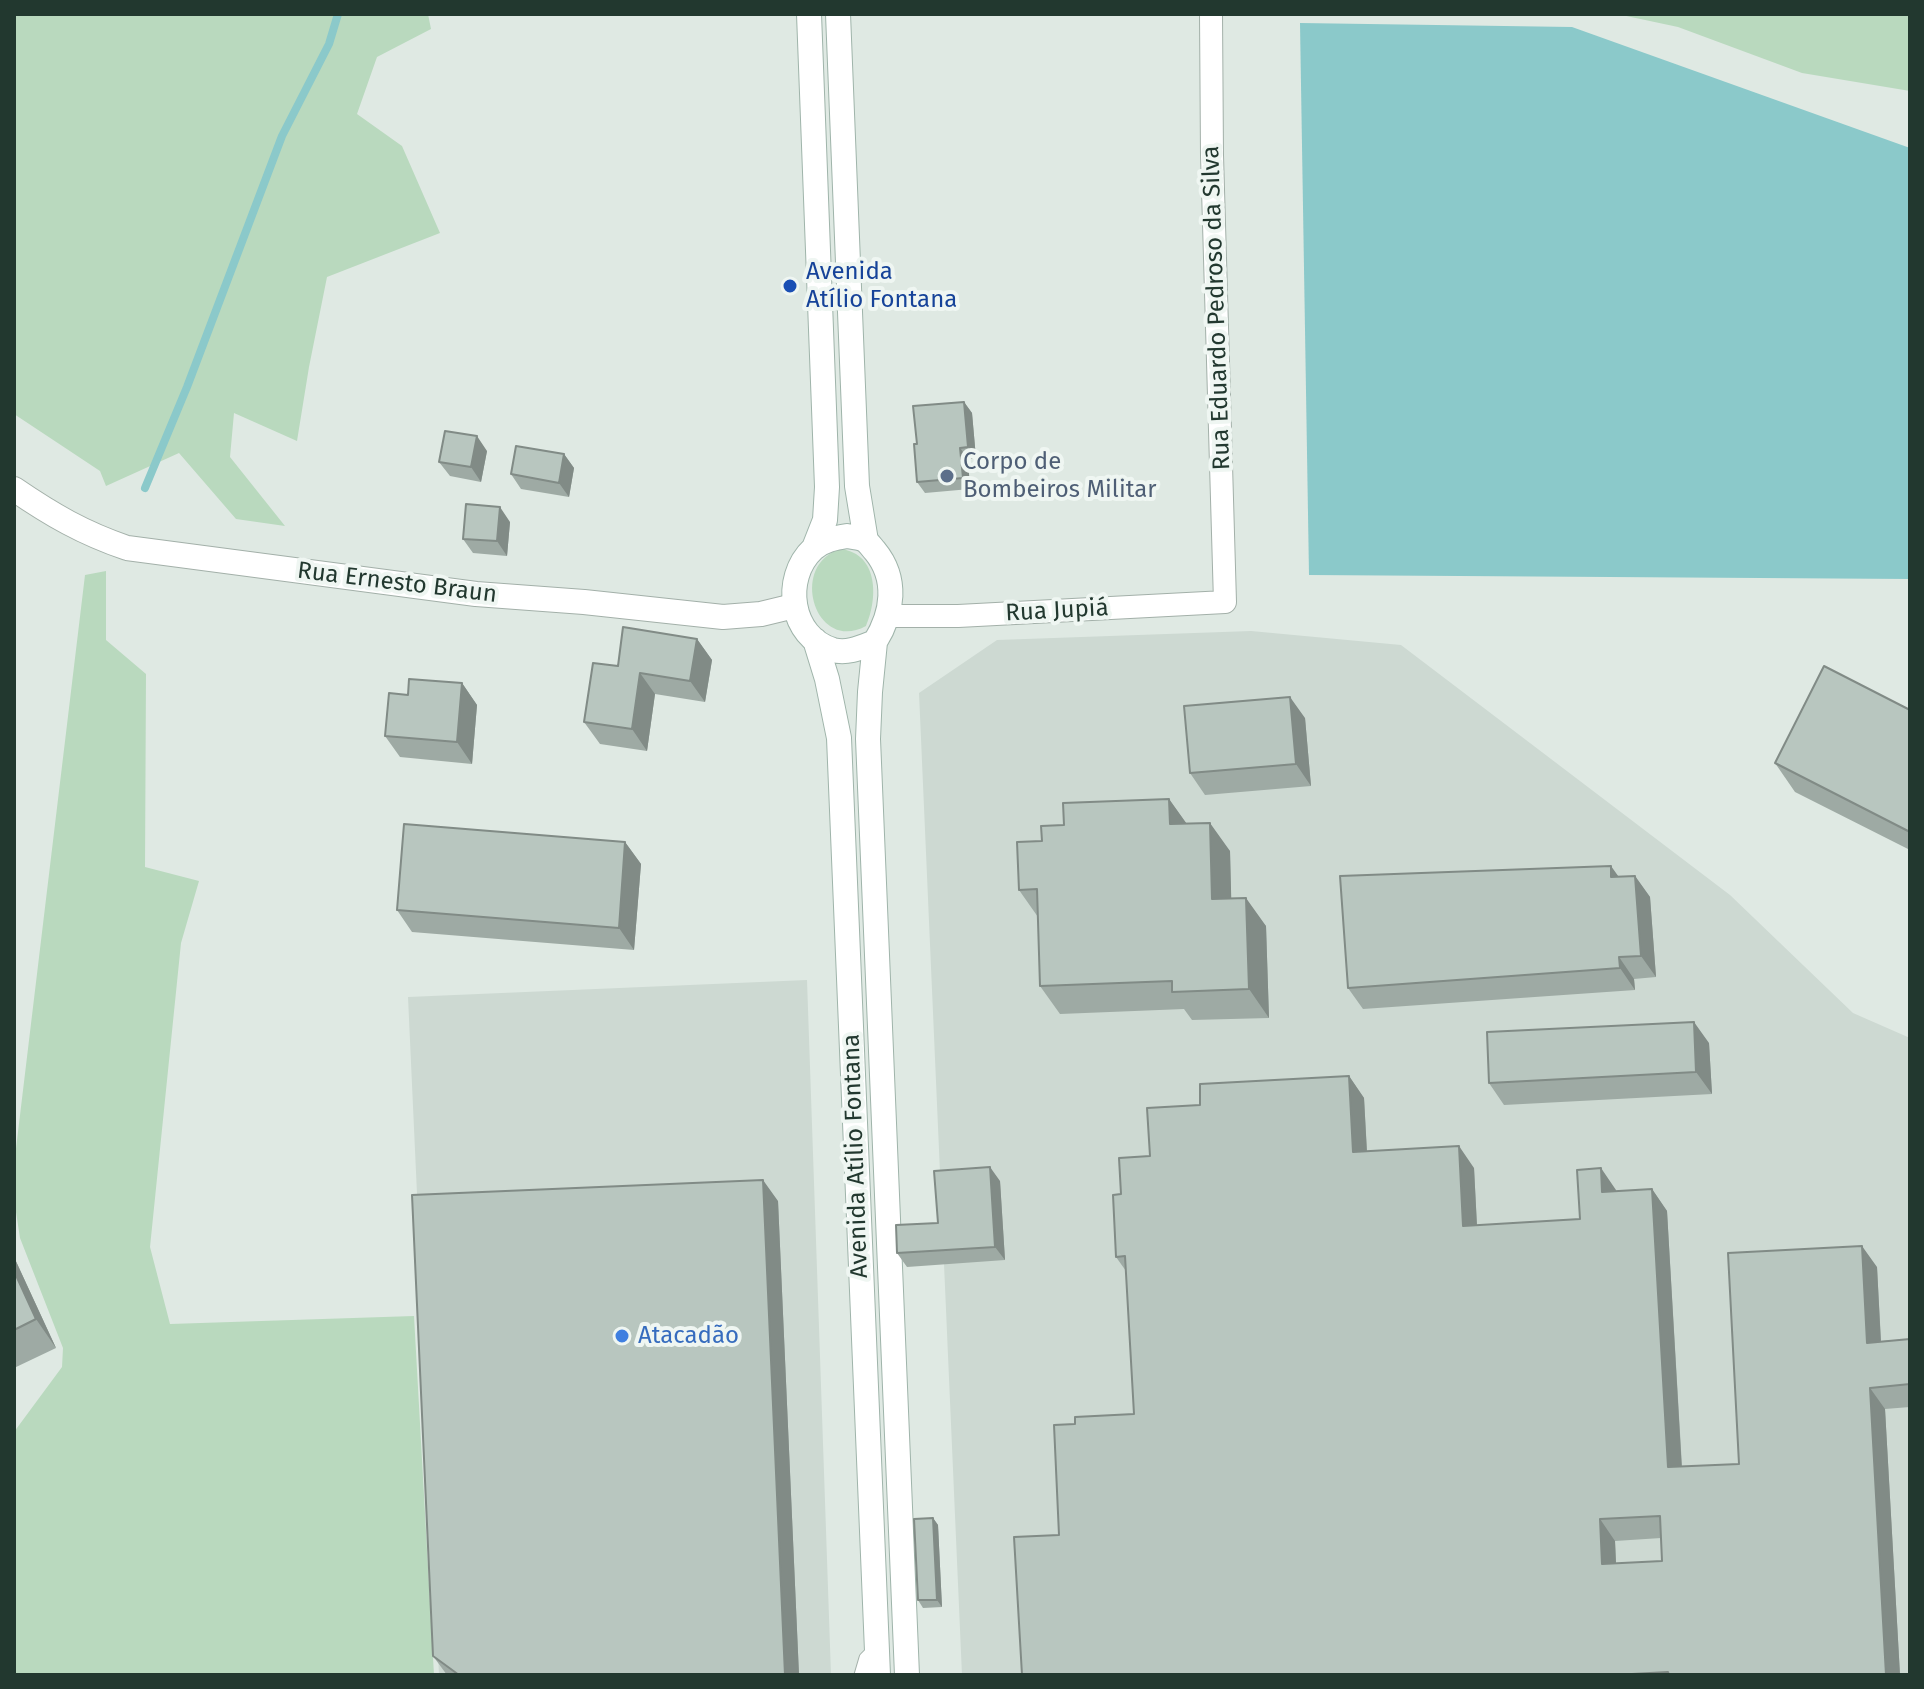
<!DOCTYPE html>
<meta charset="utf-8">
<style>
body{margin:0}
#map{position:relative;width:1924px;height:1689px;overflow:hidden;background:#dfe9e3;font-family:"Fira Sans",sans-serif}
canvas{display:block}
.frame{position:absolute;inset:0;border:16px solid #22382f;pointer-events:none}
</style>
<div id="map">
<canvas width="1924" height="1689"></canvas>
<div class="frame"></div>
</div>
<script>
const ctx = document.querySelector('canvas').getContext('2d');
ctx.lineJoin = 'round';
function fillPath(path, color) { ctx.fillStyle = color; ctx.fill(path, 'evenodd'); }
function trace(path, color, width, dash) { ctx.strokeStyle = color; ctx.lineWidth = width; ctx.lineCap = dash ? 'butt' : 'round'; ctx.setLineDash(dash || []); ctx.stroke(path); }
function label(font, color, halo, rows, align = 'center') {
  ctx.font = font + ' "Fira Sans",sans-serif'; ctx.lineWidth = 8; ctx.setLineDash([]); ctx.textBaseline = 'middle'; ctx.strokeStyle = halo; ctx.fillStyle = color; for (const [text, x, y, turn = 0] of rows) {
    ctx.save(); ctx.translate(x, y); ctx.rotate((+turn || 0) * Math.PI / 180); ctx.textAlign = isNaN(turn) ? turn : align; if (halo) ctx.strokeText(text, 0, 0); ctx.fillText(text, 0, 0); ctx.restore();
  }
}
fillPath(new Path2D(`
 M 1251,631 L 1401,645 L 1730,895 L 1853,1013 L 1910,1038 L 1910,1675 L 962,1675 L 919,693 L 997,640 Z
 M 807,980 L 831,1675 L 439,1675 L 408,997 Z`), '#cdd9d2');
fillPath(new Path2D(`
 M 14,14 L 428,14 L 431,29 L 377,57 L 357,114 L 402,146 L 440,233 L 327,277 L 309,367 L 297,441 L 234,413 L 230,457 L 285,526 L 236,519 L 179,453 L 106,486 L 100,471 L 14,414 Z
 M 1617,14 L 1910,14 L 1910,91 L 1802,73 L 1678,27 Z
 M 841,549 C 879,554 878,599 866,626 C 815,654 788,564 841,549 Z
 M 106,571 L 106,640 L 146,674 L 145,867 L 199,881 L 181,943 L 150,1247 L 170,1324 L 414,1316 L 434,1675 L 14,1675 L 14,1432 L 62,1367 L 63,1348 L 20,1238 L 14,1199 L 14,1165 L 85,575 Z`), '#b9d9be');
fillPath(new Path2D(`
 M 1300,23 L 1572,27 L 1910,148 L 1910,579 L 1309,575 Z`), '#8bc9ca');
trace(new Path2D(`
 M 145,488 L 187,387 L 282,136 L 329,44 L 338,14`), '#8bc9ca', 8);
const service = new Path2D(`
 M 860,1675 L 865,1658 L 876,1647`);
const minor = new Path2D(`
 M 889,616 L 958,616 L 1225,602 L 1212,155 L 1211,14`);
const tertiary = new Path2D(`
 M 14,489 C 52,515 83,533 127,548 L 476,594 L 584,602 L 723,617 L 761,614 L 794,606`);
const secondary = new Path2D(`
 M 809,14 L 827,487 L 825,520 L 814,548
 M 838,14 L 857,486 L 866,541
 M 847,536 C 853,537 862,538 866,541 C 870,544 872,548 875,551 C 898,579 893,613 875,642 C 862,647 848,654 833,650 C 790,637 782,578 813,549 C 823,540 835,538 847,536 Z
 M 815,640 L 827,679 L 839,738 L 878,1675
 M 875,642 L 870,692 L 868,739 L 907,1675`);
trace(service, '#a3b0a9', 13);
trace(minor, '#a3b0a9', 24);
trace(tertiary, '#a3b0a9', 26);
trace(secondary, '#9fb4aa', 26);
trace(service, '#fff', 11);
trace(minor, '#fff', 22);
trace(tertiary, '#fff', 24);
trace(secondary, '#fff', 24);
fillPath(new Path2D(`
 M 964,402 L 972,413 L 976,458 L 968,459 L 970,489 L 925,493 L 917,482 L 917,444 Z
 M 487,451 L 481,482 L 450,476 L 439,462 Z
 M 564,454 L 574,468 L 569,497 L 521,489 L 511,474 Z
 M 510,522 L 507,556 L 473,553 L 463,539 Z
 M 697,639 L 712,660 L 705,702 L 655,694 L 647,751 L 600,744 L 584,722 L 618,666 Z
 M 462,683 L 477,705 L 472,764 L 400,757 L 385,736 L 408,695 Z
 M 1910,710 L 1910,850 L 1795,792 L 1775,763 Z
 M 1305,718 L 1311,786 L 1205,795 L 1190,773 Z
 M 1169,799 L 1186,823 L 1230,851 L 1231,898 L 1266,926 L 1269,1018 L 1192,1020 L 1184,1009 L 1060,1014 L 1040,986 L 1038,917 L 1019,890 L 1042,841 L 1064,825 Z
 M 625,842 L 641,864 L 634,950 L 412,932 L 397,910 Z
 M 1635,876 L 1650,897 L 1656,977 L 1634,979 L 1635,990 L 1363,1009 L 1348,988 L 1618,877 Z
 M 1709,1043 L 1712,1094 L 1504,1105 L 1489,1083 Z
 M 1349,1076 L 1364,1098 L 1367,1151 L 1474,1168 L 1477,1225 L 1580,1219 L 1616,1190 L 1616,1191 L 1652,1189 L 1667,1211 L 1682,1467 L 1739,1464 L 1877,1267 L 1881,1341 L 1910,1339 L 1910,1407 L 1885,1409 L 1900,1675 L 1022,1675 L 1059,1535 L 1075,1424 L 1134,1414 L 1126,1271 L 1116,1257 L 1121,1194 L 1150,1156 ZM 1661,1538 L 1662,1561 L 1616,1564 L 1615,1541 Z
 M 1000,1181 L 1005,1260 L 907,1267 L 897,1253 L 938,1223 Z
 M 778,1201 L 799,1675 L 447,1675 L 433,1656 Z
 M 14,1257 L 56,1348 L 14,1368 Z
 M 933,1518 L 938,1525 L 942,1607 L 923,1608 L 918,1600 Z`), '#9eaaa4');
fillPath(new Path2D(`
 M 964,402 L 972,413 L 976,458 L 968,447 Z
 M 477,436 L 487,451 L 481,482 L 471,467 Z
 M 960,448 L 968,459 L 970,489 L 963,478 Z
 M 564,454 L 574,468 L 569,497 L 559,483 Z
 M 500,507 L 510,522 L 507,556 L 497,541 Z
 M 697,639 L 712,660 L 705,702 L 690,681 Z
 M 640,673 L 655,694 L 647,751 L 632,729 Z
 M 462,683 L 477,705 L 472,764 L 457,742 Z
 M 1290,697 L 1305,718 L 1311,786 L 1296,764 Z
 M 1169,799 L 1189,827 L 1170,824 Z
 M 1210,823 L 1230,851 L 1232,927 L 1212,899 Z
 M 625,842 L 641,864 L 634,950 L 619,928 Z
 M 1611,866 L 1626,887 L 1611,877 Z
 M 1635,876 L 1650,897 L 1656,977 L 1641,956 Z
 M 1246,898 L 1266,926 L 1269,1018 L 1249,989 Z
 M 1619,957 L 1634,979 L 1635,990 L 1620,968 Z
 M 1694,1022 L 1709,1043 L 1712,1094 L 1696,1072 Z
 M 1349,1076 L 1364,1098 L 1368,1173 L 1353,1152 Z
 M 1459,1146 L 1474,1168 L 1478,1247 L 1463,1226 Z
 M 990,1167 L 1000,1181 L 1005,1260 L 995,1247 Z
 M 1601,1168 L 1616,1190 L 1617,1213 L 1602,1192 Z
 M 763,1180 L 778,1201 L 799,1675 L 785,1675 Z
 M 1652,1189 L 1667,1211 L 1683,1489 L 1668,1467 Z
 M 1862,1246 L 1877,1267 L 1882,1364 L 1867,1343 Z
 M 14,1257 L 56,1348 L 36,1319 L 14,1271 Z
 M 1870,1388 L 1885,1409 L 1900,1675 L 1886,1675 Z
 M 933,1518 L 938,1525 L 942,1607 L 937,1600 Z
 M 1600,1519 L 1615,1541 L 1617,1586 L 1602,1564 Z`), '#818b86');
const building = new Path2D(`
 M 964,402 L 968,447 L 960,448 L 963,478 L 917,482 L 914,444 L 917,444 L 913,406 Z
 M 445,431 L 477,436 L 471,467 L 439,462 Z
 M 516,446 L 564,454 L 559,483 L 511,474 Z
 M 466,504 L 500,507 L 497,541 L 463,539 Z
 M 623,627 L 697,639 L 690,681 L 640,673 L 632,729 L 584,722 L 593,663 L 618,666 Z
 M 1824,666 L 1910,710 L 1910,832 L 1775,763 Z
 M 409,679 L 462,683 L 457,742 L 385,736 L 389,693 L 408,695 Z
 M 1290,697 L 1296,764 L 1190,773 L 1184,706 Z
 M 1169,799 L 1170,824 L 1210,823 L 1212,899 L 1246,898 L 1249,989 L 1172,992 L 1172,981 L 1040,986 L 1037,889 L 1019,890 L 1017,842 L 1042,841 L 1041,826 L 1064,825 L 1063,803 Z
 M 404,824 L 625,842 L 619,928 L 397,910 Z
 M 1611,866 L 1611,877 L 1635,876 L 1641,956 L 1619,957 L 1620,968 L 1348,988 L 1340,876 Z
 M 1694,1022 L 1696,1072 L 1489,1083 L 1487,1032 Z
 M 1349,1076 L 1353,1152 L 1459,1146 L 1463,1226 L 1580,1219 L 1577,1170 L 1601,1168 L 1602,1192 L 1652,1189 L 1668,1467 L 1739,1464 L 1728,1253 L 1862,1246 L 1867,1343 L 1910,1339 L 1910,1384 L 1870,1388 L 1886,1675 L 1669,1675 L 1668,1672 L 1614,1675 L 1022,1675 L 1014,1537 L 1059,1535 L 1054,1425 L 1075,1424 L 1075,1417 L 1134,1414 L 1125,1256 L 1116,1257 L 1113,1195 L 1121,1194 L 1119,1158 L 1150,1156 L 1147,1108 L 1200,1105 L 1200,1084 ZM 1660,1516 L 1662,1561 L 1602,1564 L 1600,1519 Z
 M 990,1167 L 995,1247 L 897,1253 L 896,1225 L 938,1223 L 934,1171 Z
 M 763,1180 L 785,1675 L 459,1675 L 433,1656 L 412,1195 Z
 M 14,1271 L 36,1319 L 14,1330 Z
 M 933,1518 L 937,1600 L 918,1600 L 914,1519 Z`);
fillPath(building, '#b8c6bf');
trace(building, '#818b86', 2);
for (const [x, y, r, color] of [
 [790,286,8,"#1a4fb4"],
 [947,476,8,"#5c6f8a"],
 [622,1336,8,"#3f7fe0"]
]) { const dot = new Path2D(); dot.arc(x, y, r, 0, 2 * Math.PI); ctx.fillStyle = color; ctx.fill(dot); trace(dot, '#eff6f2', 3); }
label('24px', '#164399', '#eff6f2', [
 ["Avenida",806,272],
 ["Atílio Fontana",806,300]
], 'left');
label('24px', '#22382f', '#eff6f2', [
 ["Rua Eduardo Pedroso da Silva",1217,308,-92],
 ["Rua Ernesto Braun",397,583,7],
 ["Rua Jupiá",1057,611,-3],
 ["Avenida Atílio Fontana",856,1156,-92]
]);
label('24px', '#4e5e75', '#eff6f2', [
 ["Corpo de",963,462],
 ["Bombeiros Militar",963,490]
], 'left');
label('24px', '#366cbe', '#eff6f2', [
 ["Atacadão",638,1336]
], 'left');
</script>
